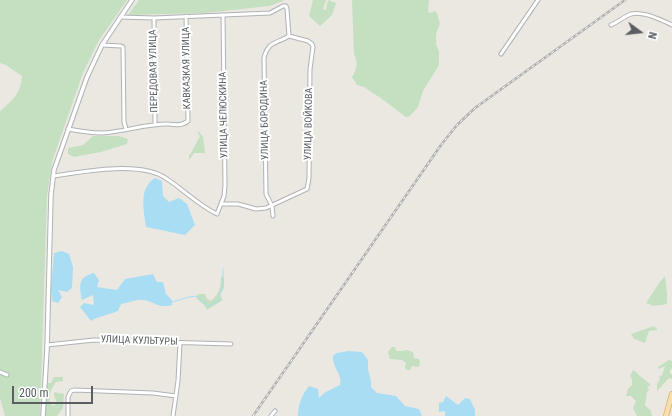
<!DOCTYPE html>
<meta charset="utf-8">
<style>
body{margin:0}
#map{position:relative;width:672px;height:416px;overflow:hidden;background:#ebe8e2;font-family:"Roboto Condensed",sans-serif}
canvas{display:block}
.north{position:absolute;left:620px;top:12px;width:40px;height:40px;-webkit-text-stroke:3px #fff;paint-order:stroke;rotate:105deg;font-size:11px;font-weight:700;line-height:16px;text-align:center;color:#5a5e61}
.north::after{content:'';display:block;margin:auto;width:14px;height:18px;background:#5a5e61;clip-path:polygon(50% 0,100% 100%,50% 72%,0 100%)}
.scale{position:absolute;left:12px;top:386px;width:81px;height:18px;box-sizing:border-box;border:2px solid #5a5e61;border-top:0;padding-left:5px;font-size:12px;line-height:14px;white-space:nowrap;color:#5a5e61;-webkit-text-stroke:3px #fff;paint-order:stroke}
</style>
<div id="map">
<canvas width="672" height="416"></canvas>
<div class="north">N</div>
<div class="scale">200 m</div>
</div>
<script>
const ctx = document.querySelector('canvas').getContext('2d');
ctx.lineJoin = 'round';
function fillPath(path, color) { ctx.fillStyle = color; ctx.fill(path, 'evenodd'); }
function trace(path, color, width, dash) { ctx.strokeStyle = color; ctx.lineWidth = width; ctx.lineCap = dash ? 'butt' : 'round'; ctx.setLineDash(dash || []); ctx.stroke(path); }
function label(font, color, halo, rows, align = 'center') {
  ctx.font = font + ' "Roboto Condensed",sans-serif'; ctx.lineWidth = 4; ctx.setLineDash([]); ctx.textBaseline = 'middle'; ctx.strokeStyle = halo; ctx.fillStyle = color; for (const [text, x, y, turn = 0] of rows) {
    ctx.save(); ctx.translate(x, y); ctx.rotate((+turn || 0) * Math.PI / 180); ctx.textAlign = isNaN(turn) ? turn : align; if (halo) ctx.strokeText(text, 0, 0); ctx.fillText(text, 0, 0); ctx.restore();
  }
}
fillPath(new Path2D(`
 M 0,0 L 127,0 L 98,42 L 83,73 L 52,162 L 47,196 L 40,416 L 5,416 L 0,398 L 0,111 C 13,100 21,93 22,76 L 6,65 L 0,63 Z
 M 139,0 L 284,0 L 283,1 L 269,6 L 206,13 L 128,15 Z
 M 313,0 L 326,0 L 323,9 L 326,10 L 328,0 L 336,3 L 332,15 L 320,26 L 309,16 Z
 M 352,0 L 429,0 L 428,12 L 430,13 L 435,11 L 437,13 L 440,24 L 436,34 L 436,44 L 439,52 L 439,65 L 423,91 L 418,107 L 410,116 L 406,117 L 382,99 L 364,87 L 357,85 L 352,77 C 357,70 358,61 354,54 Z
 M 197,132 L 199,132 L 203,137 L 205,153 L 194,153 L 189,160 L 189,155 L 191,153 L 200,136 Z
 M 93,136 L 119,136 L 128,139 L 127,144 L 101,152 L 74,157 L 68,154 L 68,148 L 83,145 Z
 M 223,276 L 224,278 L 224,288 L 220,295 L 223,300 L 207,310 L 204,305 L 196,298 L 198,294 L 205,294 L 207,299 L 211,301 C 219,294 221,287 221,277 Z
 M 665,276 L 667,293 L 667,304 L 654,306 L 646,303 L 659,283 Z
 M 654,326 L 658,330 L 649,331 L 645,343 L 634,339 L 631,334 Z
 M 392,347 L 395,347 L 396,351 L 403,351 L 406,350 L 413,352 L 414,358 L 419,359 L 420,361 L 419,367 L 412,366 L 410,370 L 407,370 L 405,368 L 406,363 L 402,360 L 390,359 L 388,352 Z
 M 669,360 L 672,361 L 672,368 L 670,370 L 670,374 L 672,374 L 672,379 L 669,378 L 657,391 L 657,384 L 660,379 L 659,377 L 662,375 L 665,366 L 659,369 L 658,367 Z
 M 633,370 C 636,371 637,374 640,376 C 644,379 646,381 650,384 L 650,386 L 647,387 L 649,390 L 647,392 L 645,405 L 651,411 L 652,416 L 637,416 L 633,408 L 636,401 L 631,396 L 626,396 L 628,389 L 632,385 L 632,379 L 630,376 Z
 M 54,377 L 63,377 L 63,381 L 56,382 L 51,390 L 49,402 L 53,406 L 57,403 L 54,396 L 54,392 L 64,394 L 63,408 L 57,416 L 45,416 L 47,383 L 51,383 Z`), '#c4e0c1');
fillPath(new Path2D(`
 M 155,178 L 162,181 L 163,196 L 169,202 L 179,198 L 187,204 L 195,225 L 185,235 L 146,227 C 144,210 138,189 155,178 Z
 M 62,251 L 69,254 L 73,267 L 72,288 L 67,292 L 58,290 L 62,297 L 58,303 L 52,301 L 51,290 L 54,253 Z
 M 94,273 L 99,280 L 97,287 L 117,290 L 125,279 L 153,274 L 157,282 L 163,282 L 166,294 L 172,300 L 172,305 C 158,309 154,301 143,300 C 137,299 128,303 121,304 L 118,311 C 109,315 98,316 91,321 L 80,307 L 84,303 L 94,305 L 93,295 L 82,300 C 79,285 78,277 94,273 Z
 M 348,351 L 362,352 L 368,360 L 368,369 L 371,381 L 371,387 L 377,393 L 396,396 L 405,406 L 419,409 L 422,416 L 298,416 C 298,404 302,395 309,386 L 318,389 L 319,398 L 324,393 L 340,385 C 343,375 332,367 333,356 L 337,353 Z
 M 446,396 L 458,405 L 465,398 L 470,399 L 475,410 L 475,416 L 445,416 L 445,411 L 439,412 L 439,403 L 443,402 Z`), '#a8ddf4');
trace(new Path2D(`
 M 172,302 L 189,297 L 197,296 L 208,306 L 218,301 L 223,285 L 223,269`), '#a8ddf4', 1);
const minor = new Path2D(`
 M 120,17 L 154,18 L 270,13 L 283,6 L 286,6 L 287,9 L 289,36 L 308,41 L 312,44 L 313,47 L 310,69 L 309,178 L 307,189 L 266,208 L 256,209 L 238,204 L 222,204
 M 154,18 L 155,124
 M 611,25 C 618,22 625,16 631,14 C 642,11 662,20 672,25
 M 102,45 L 121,46 L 123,47 L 124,122 L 126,129
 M 501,54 L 538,0
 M 68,129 C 79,131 90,133 102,133 C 124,132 144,124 167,124 C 175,125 182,126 188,121 L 186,16
 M 53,176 C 84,172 141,160 167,179 C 184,190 198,205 217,214 L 224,196 L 225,185 L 223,15
 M 273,216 L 272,206 L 266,194 L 264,58 C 268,41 276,44 289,36
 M 47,345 L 94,340 L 231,344
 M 0,372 L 7,375
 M 68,416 L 68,397 L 71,391 L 74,390 L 153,393 L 176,396
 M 173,416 L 178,381 L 180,343
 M 271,416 L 275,411`);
const tertiary = new Path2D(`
 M 43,416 L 47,349 L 51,195 L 54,170 L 87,77 L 102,45 L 132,0`);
const primary = new Path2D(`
 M 666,416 L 672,394`);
trace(minor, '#afb3b6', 5);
trace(tertiary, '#afb3b6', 5.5);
trace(primary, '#e0af66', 6);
trace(minor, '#fff', 3);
trace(tertiary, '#fff', 3.5);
trace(primary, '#f5e0ad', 4.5);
const rail = new Path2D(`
 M 253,416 L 441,145 L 457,125 L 475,108 L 625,0`);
trace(rail, '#b0b1b1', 2.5);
trace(rail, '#fff', 1, [3]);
label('10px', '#5a5e61', '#fff', [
 ["КАВКАЗКАЯ УЛИЦА",187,68,-91],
 ["ПЕРЕДОВАЯ УЛИЦА",154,71,-91],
 ["УЛИЦА ЧЕЛЮСКИНА",224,115,-91],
 ["УЛИЦА БОРОДИНА",265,120,-91],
 ["УЛИЦА ВОЙКОВА",309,124,-89],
 ["УЛИЦА КУЛЬТУРЫ",139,341,2]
]);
</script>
